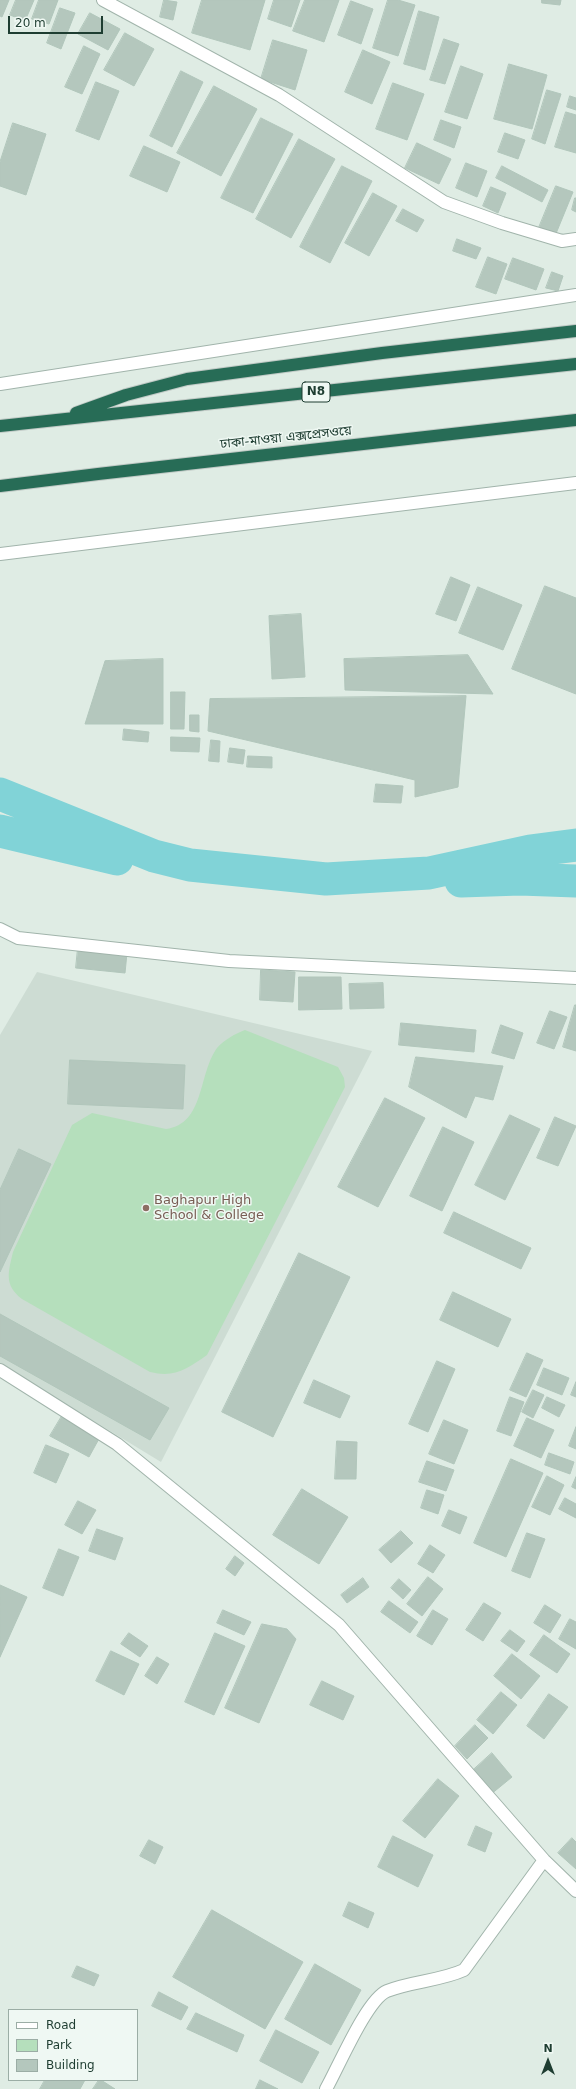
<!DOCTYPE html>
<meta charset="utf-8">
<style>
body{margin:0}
#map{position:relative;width:576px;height:2089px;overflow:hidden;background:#dfece4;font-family:"DejaVu Sans",sans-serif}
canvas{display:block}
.legend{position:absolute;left:8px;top:2009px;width:130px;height:72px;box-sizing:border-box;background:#eff8f3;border:1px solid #9bada5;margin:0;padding:5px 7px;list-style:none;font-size:12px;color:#1e3d31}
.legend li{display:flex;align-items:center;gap:8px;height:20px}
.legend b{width:20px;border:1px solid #9bada5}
.north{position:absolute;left:528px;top:2041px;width:40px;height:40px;-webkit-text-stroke:3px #eff8f3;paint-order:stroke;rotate:0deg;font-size:11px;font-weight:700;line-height:16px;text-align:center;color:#1e3d31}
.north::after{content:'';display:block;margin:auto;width:14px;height:18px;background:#1e3d31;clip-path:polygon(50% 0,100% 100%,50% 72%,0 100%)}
.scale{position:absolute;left:8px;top:16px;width:95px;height:18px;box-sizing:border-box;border:2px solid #1e3d31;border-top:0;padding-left:5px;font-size:12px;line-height:14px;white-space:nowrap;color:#1e3d31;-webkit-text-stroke:3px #eff8f3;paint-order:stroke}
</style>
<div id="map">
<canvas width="576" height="2089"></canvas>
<ul class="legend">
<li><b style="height:5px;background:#fff"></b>Road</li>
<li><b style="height:11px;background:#b5dfbc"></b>Park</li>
<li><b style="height:11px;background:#b4c7bd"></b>Building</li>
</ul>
<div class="north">N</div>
<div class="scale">20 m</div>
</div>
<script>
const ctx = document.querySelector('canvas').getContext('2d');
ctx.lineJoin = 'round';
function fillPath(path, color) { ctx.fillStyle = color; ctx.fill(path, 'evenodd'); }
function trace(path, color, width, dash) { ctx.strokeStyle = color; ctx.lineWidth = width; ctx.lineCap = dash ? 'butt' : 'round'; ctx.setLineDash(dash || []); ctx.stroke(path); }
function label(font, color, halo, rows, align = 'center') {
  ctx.font = font + ' "DejaVu Sans","Noto Sans Bengali",sans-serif'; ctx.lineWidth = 3; ctx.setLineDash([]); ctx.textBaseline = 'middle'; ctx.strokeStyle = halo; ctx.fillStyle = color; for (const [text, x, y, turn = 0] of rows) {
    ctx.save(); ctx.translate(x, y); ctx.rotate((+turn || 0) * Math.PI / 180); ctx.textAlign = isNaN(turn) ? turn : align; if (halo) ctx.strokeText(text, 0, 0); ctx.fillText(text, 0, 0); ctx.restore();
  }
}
fillPath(new Path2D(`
 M 37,972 L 372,1051 L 161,1462 L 0,1364 L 0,1035 Z`), '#cddcd3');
fillPath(new Path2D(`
 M 245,1030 L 338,1067 L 344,1078 L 345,1087 L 207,1355 C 187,1369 175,1378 150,1372 L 22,1299 C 4,1285 8,1273 13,1252 L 72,1125 L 92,1113 L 166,1129 C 205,1124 198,1074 217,1048 C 225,1039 235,1034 245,1030 Z`), '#b5dfbc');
trace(new Path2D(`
 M 0,794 L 154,856 L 190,865 L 326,879 L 429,873 L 530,851 L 576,845
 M 0,831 L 117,859
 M 461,881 L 520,879 L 576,881`), '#81d3d7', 33);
const building = new Path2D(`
 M 0,0 L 9,0 L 2,17 L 0,16 Z
 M 16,0 L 34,0 L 25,21 L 10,15 Z
 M 39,0 L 58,0 L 49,24 L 32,19 Z
 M 164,0 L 177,2 L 173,20 L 160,17 Z
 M 202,0 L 265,0 L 250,50 L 192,33 Z
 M 274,0 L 300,0 L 291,27 L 268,19 Z
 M 305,0 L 339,0 L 324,42 L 293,31 Z
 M 388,0 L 398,0 L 415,5 L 398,56 L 373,48 Z
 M 542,0 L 561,0 L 560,5 L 542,3 Z
 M 351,1 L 373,9 L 361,44 L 338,35 Z
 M 60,8 L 75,13 L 61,49 L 47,43 Z
 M 419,11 L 439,17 L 425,70 L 404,64 Z
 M 90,13 L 120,29 L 108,50 L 78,34 Z
 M 125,33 L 154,49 L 134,86 L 104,70 Z
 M 444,39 L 459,44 L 445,84 L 430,80 Z
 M 273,40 L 307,50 L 295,90 L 261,79 Z
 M 84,46 L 100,54 L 82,94 L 65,87 Z
 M 363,50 L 390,62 L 372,104 L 345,92 Z
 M 509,64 L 547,75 L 532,129 L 494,119 Z
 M 461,66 L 483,74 L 467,119 L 445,112 Z
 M 181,71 L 203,82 L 172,147 L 150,136 Z
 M 96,82 L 119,91 L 99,140 L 76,131 Z
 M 393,83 L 424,94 L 407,140 L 376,129 Z
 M 214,86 L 257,109 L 221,176 L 177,153 Z
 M 547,90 L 561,94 L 545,144 L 532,139 Z
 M 570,96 L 576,98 L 576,110 L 567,107 Z
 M 566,112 L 576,115 L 576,153 L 555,147 Z
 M 261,118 L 293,134 L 253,213 L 221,198 Z
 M 441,120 L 461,127 L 454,148 L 434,140 Z
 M 13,123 L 46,134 L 26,195 L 0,186 L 0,162 Z
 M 505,133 L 525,140 L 518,159 L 498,152 Z
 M 299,139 L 335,159 L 291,238 L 256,219 Z
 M 417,143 L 451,159 L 439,184 L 405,168 Z
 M 144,146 L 180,162 L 167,192 L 130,176 Z
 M 466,163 L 487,171 L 477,197 L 456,188 Z
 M 342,166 L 372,181 L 330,263 L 300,247 Z
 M 502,166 L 548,190 L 542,202 L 496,178 Z
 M 556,186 L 573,192 L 555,236 L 538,230 Z
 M 491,187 L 506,193 L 498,213 L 483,206 Z
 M 373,193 L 397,206 L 369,256 L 345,243 Z
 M 575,198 L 576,198 L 576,212 L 572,210 Z
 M 403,209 L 424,220 L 417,232 L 396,221 Z
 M 457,239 L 481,248 L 476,259 L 453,251 Z
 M 488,257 L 507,264 L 496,294 L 476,287 Z
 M 513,258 L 544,269 L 536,290 L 505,279 Z
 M 552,272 L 563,276 L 558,291 L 546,288 Z
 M 451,577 L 470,585 L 456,621 L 436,614 Z
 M 545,586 L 576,598 L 576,694 L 512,669 Z
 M 478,587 L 522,605 L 503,650 L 459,633 Z
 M 301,614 L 305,677 L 272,679 L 269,616 Z
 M 468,655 L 493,694 L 345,690 L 344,659 Z
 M 163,659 L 163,724 L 85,724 L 105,661 Z
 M 171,692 L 185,692 L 184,729 L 171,729 Z
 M 466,696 L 458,787 L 415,797 L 415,780 L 208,731 L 210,699 Z
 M 190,715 L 199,715 L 199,732 L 190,731 Z
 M 124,729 L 149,732 L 148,742 L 123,740 Z
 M 171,737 L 200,738 L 199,752 L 171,751 Z
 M 211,740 L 220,741 L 219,762 L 209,761 Z
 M 230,748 L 245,750 L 243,764 L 228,762 Z
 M 248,756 L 272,757 L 272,768 L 247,767 Z
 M 376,784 L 403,786 L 401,803 L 374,802 Z
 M 78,948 L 127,953 L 125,973 L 76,968 Z
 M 261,970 L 295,972 L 293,1002 L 260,1000 Z
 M 299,977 L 341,977 L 342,1009 L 299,1010 Z
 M 383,983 L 384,1008 L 350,1009 L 349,984 Z
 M 575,1005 L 576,1005 L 576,1051 L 563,1047 Z
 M 550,1011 L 567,1017 L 554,1049 L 537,1043 Z
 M 401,1023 L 476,1030 L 474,1052 L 399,1045 Z
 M 501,1025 L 523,1033 L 514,1059 L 492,1053 Z
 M 416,1057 L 503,1066 L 493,1100 L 475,1096 L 466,1118 L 409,1087 Z
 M 70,1060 L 185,1065 L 183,1109 L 68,1104 Z
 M 385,1098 L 425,1118 L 378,1207 L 338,1187 Z
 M 510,1115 L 540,1129 L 505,1200 L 475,1185 Z
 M 555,1117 L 576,1126 L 558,1166 L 537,1158 Z
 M 443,1127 L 474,1142 L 442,1211 L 410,1196 Z
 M 19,1149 L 51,1164 L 0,1272 L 0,1190 Z
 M 454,1212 L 531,1248 L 521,1269 L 444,1233 Z
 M 299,1253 L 350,1277 L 273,1437 L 222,1412 Z
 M 453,1292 L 511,1319 L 498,1347 L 440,1320 Z
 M 0,1314 L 169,1408 L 150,1440 L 0,1356 Z
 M 527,1353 L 543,1360 L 526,1397 L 510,1390 Z
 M 437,1361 L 455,1369 L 428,1432 L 409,1424 Z
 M 544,1368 L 569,1378 L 562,1395 L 537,1385 Z
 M 314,1380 L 350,1396 L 340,1418 L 304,1403 Z
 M 576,1382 L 576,1397 L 571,1395 Z
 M 533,1390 L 544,1395 L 533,1418 L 522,1412 Z
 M 510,1397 L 524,1402 L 511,1436 L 497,1431 Z
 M 547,1397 L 565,1405 L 559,1417 L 542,1408 Z
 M 62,1416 L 100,1437 L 89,1457 L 50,1436 Z
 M 527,1418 L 554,1430 L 541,1458 L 514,1446 Z
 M 444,1420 L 468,1430 L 454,1464 L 429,1454 Z
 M 576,1427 L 576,1449 L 569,1446 Z
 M 337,1441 L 357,1442 L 356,1479 L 335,1479 Z
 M 46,1445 L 69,1454 L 56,1483 L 34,1473 Z
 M 549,1453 L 574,1462 L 570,1474 L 545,1465 Z
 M 511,1459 L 543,1473 L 506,1557 L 474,1543 Z
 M 427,1461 L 454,1470 L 446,1491 L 419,1482 Z
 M 547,1476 L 564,1485 L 550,1515 L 532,1507 Z
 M 576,1477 L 576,1489 L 572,1487 Z
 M 302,1489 L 348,1517 L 319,1564 L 273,1535 Z
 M 427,1490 L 444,1495 L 438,1514 L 421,1508 Z
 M 565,1498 L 576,1504 L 576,1518 L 559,1509 Z
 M 78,1501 L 96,1510 L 82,1534 L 65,1525 Z
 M 449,1510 L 467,1517 L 460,1534 L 442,1526 Z
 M 97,1529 L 123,1538 L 115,1560 L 89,1551 Z
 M 401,1531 L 413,1543 L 391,1563 L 379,1550 Z
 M 527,1533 L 545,1539 L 530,1578 L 512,1571 Z
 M 430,1545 L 445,1555 L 433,1573 L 418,1564 Z
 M 59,1549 L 79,1557 L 63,1596 L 43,1588 Z
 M 235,1556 L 244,1563 L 235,1576 L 226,1569 Z
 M 428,1577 L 443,1589 L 422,1616 L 407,1604 Z
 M 363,1578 L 369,1587 L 347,1603 L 341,1595 Z
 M 399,1579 L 411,1590 L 403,1599 L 391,1588 Z
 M 0,1585 L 27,1597 L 0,1657 Z
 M 389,1601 L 418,1622 L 410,1633 L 381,1612 Z
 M 484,1603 L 501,1613 L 483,1641 L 466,1630 Z
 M 545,1605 L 561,1615 L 550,1633 L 534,1623 Z
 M 223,1610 L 251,1622 L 244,1635 L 217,1623 Z
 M 433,1610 L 448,1619 L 432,1645 L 417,1636 Z
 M 570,1619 L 576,1622 L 576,1649 L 559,1639 Z
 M 262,1624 L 287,1629 L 296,1639 L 259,1723 L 225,1708 Z
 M 510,1630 L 525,1641 L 517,1652 L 501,1641 Z
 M 129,1633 L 148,1646 L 140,1657 L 121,1644 Z
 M 215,1633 L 245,1646 L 214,1715 L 185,1702 Z
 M 544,1635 L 570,1654 L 557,1673 L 530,1655 Z
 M 111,1651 L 139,1664 L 124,1695 L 96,1681 Z
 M 512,1654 L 540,1676 L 521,1699 L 494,1676 Z
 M 157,1657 L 169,1664 L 157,1684 L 145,1676 Z
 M 322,1681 L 354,1696 L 343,1720 L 310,1705 Z
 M 501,1692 L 517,1705 L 493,1734 L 477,1720 Z
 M 549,1694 L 568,1707 L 544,1739 L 527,1726 Z
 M 475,1725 L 488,1738 L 467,1759 L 455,1746 Z
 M 492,1753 L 512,1777 L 490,1795 L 470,1773 Z
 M 438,1779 L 459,1796 L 425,1838 L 403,1821 Z
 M 476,1826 L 492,1833 L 485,1852 L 468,1845 Z
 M 393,1836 L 433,1855 L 418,1887 L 378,1867 Z
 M 572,1838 L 576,1842 L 576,1869 L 558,1853 Z
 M 149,1840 L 163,1847 L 155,1864 L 140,1856 Z
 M 349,1902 L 374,1913 L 368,1928 L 343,1916 Z
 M 212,1910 L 303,1962 L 265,2029 L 173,1977 Z
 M 315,1964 L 361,1990 L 331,2045 L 285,2019 Z
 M 77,1966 L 99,1975 L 94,1986 L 72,1977 Z
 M 159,1992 L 188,2007 L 181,2020 L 152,2006 Z
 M 196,2013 L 244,2035 L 237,2052 L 187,2029 Z
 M 276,2030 L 319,2052 L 302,2083 L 260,2061 Z
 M 45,2080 L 85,2080 L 80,2089 L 40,2089 Z
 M 99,2080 L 101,2080 L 115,2089 L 93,2089 Z
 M 260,2080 L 278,2089 L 256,2089 Z`);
fillPath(building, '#b4c7bd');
trace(building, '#b1c6bb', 1);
const minor = new Path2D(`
 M 103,0 L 279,95 L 444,202 L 502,223 L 562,241 L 576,239
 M 0,384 L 576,295
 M 0,554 L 576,483
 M 0,929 L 18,938 L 229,961 L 576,978
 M 0,1370 L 117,1444 L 339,1625 L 544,1860 L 576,1891
 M 326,2089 C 338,2068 367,1999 387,1991 C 412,1981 440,1981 464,1970 L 544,1860`);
const highway = new Path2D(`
 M 76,413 L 126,395 L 187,379 L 382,353 L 576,331
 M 0,426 L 576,364
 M 0,486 L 98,474 L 576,420`);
trace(minor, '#a1b4ab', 14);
trace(highway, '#c0c9c5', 14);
trace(minor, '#fff', 12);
trace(highway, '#276c56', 12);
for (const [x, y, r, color] of [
 [146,1208,4,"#8d6e63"]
]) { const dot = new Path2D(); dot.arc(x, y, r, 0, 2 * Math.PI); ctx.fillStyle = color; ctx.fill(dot); trace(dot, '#eff8f3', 1.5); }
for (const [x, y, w] of [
 [316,392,28]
]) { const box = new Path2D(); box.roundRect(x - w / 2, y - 10, w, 20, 3); ctx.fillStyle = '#eff8f3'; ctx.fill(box); trace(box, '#1e3d31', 1); }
label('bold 12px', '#1e3d31', null, [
 ["N8",316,392]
]);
label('13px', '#1e3d31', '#eff8f3', [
 ["ঢাকা-মাওয়া এক্সপ্রেসওয়ে",286,438,-6]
]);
label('13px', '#785e54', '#eff8f3', [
 ["Baghapur High",154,1201],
 ["School & College",154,1216]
], 'left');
</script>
